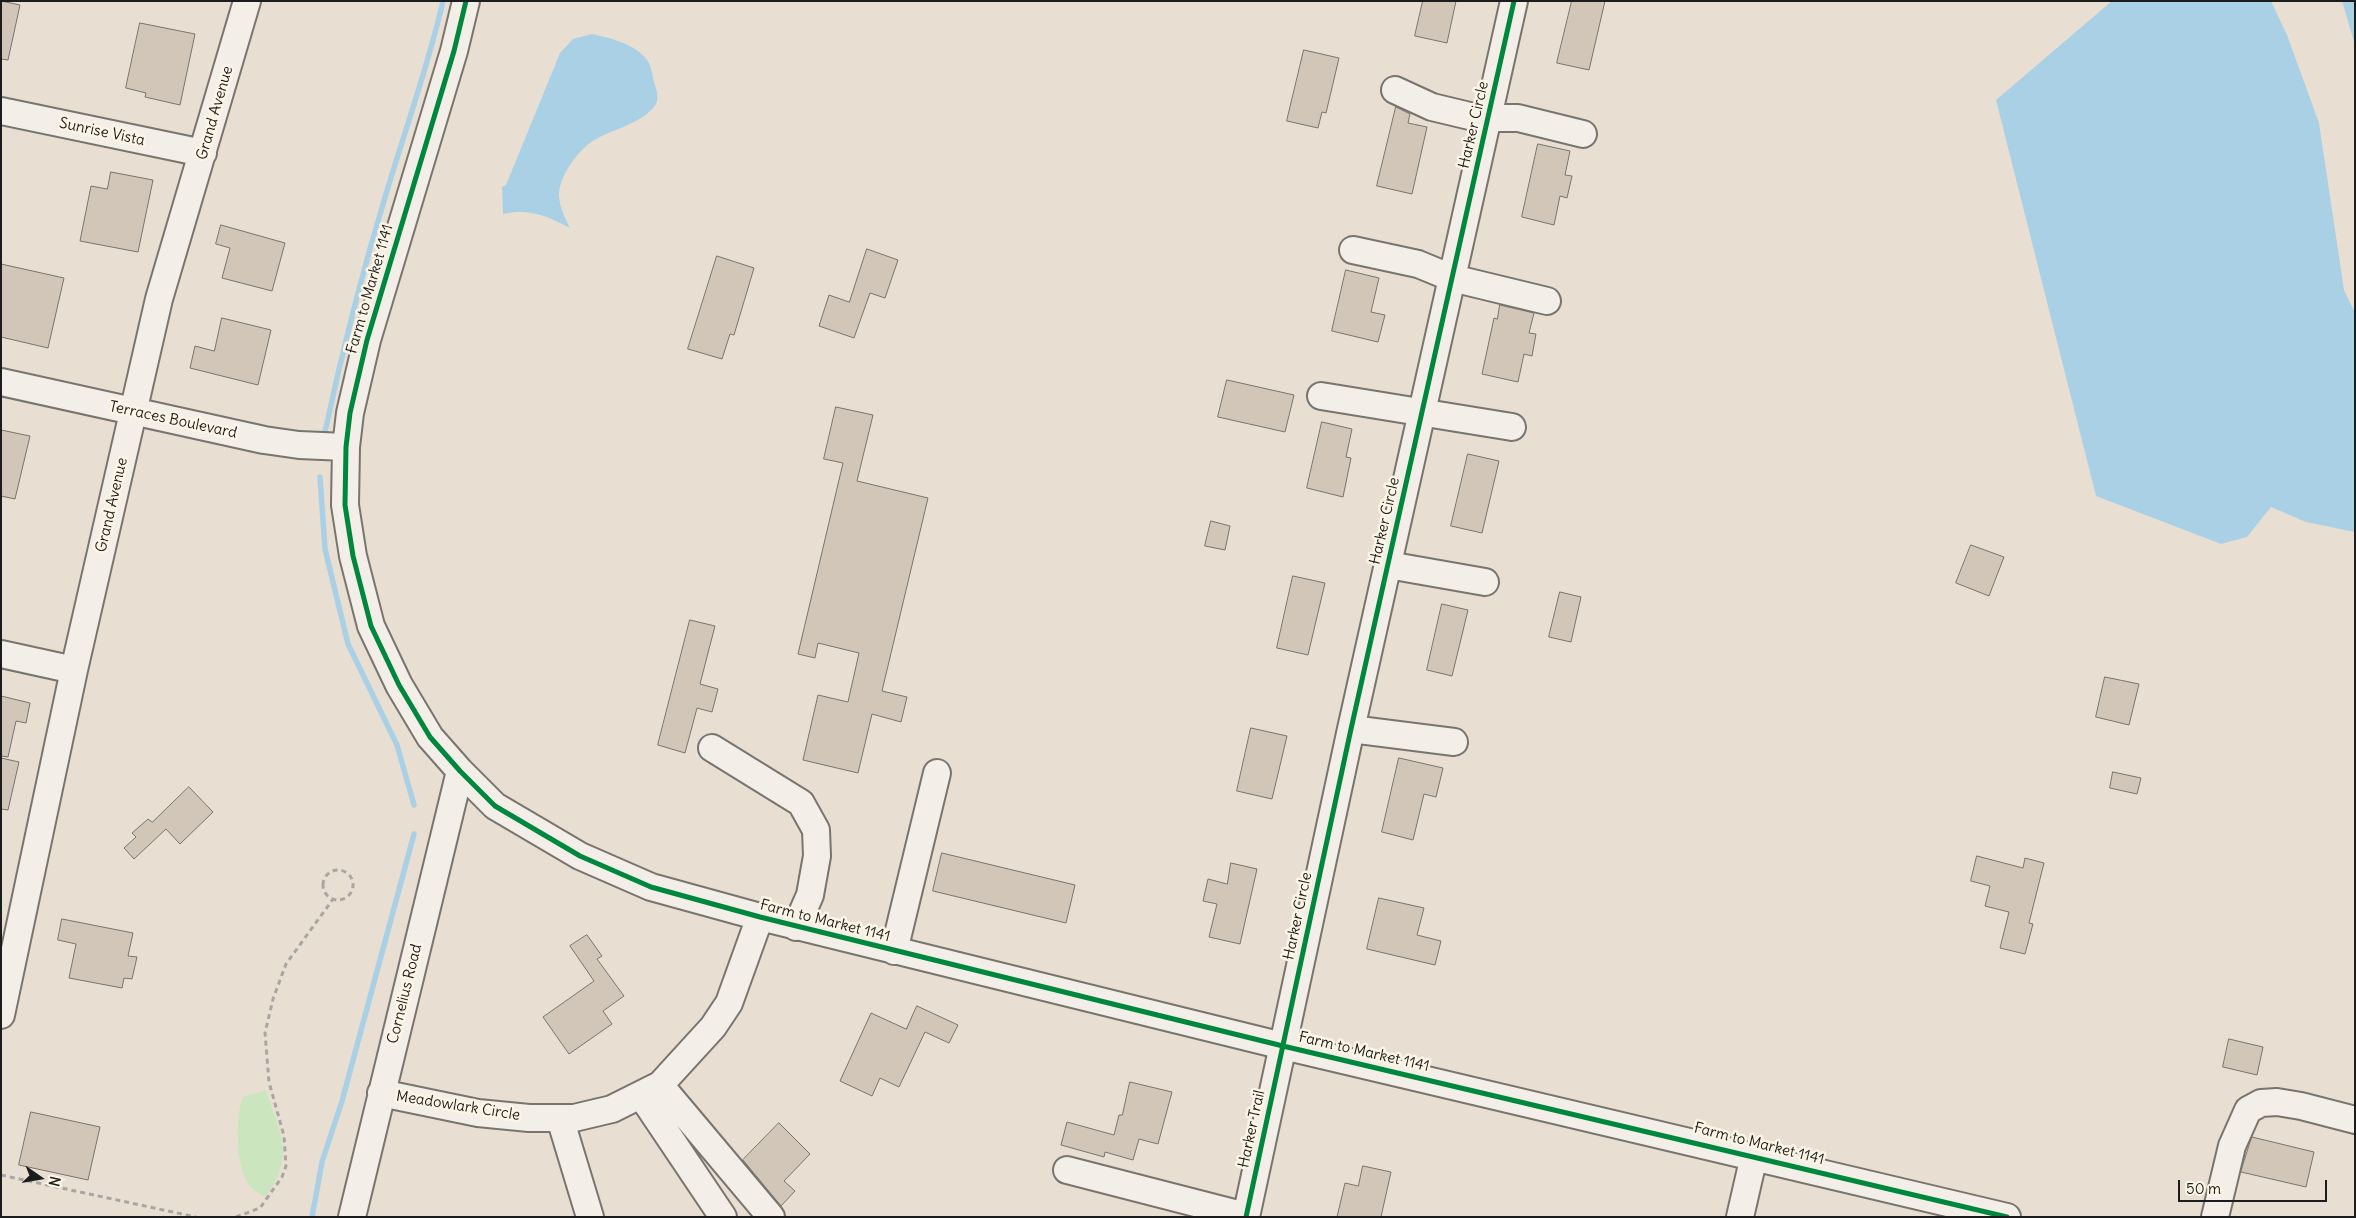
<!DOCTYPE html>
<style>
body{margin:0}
#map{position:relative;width:2356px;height:1218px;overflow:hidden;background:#e8dfd2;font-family:Delius,sans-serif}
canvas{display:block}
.frame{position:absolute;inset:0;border:2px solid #1c1c1c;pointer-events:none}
.north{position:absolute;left:15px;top:1153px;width:50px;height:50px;-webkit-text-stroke:4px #fcf5e5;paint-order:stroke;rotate:103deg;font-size:14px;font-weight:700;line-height:20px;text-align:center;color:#1c1c1c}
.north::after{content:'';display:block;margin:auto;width:18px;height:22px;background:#1c1c1c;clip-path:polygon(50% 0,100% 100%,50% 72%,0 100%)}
.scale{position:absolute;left:2178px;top:1180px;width:149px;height:22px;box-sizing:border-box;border:2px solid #1c1c1c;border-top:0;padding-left:6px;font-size:15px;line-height:18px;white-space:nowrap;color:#1c1c1c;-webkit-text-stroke:4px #fcf5e5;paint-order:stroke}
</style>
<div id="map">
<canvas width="2356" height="1218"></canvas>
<div class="frame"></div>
<div class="north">N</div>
<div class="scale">50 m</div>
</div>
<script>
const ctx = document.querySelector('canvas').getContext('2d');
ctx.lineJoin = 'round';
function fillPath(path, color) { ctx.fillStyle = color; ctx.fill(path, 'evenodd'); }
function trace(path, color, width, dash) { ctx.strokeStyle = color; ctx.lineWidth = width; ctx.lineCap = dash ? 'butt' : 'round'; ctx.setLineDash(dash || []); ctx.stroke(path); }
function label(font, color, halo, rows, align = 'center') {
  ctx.font = font + ' Delius,sans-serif'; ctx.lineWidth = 5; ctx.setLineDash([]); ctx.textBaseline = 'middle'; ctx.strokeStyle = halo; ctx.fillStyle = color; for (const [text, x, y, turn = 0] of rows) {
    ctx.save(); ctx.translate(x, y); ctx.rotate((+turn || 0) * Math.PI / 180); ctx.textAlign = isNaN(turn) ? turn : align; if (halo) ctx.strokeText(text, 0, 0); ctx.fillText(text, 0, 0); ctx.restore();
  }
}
fillPath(new Path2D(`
 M 266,1090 C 280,1133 296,1157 265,1197 C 260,1194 253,1190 249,1185 C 236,1166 234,1119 243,1097 Z`), '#cbe6bf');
fillPath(new Path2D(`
 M 2112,1 L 2271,1 L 2287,35 L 2319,123 L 2344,290 L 2355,313 L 2355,532 L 2306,522 L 2271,507 L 2247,537 L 2221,544 L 2096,496 L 1996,100 Z
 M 2342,1 L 2355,1 L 2355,45 Z
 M 592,34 C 611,38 639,45 649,63 C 652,69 653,79 655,85 C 659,97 659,104 649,112 C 638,123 613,130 598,138 C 581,146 558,176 559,196 C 560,208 565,218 570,228 C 548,216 529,208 503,214 L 502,187 L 506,185 L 560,53 L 573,39 Z`), '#aad0e6');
trace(new Path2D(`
 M 325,432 C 342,352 362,273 386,194 C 405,130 428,67 443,1
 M 320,477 L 325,549 L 348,644 L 397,745 L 414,805
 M 312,1217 L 322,1162 L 342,1101 L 414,834`), '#aad0e6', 5.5);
const building = new Path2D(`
 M 1,1 L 20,5 L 8,60 L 1,59 Z
 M 1423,1 L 1456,1 L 1447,43 L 1415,36 Z
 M 1572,1 L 1605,1 L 1589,70 L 1557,63 Z
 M 140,23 L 195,34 L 180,105 L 145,97 L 146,93 L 126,88 Z
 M 1304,50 L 1339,58 L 1326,113 L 1322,112 L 1318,128 L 1287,121 Z
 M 1396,107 L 1410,114 L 1408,123 L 1427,127 L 1412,194 L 1377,186 Z
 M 1538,144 L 1570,151 L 1565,175 L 1572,176 L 1567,198 L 1560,196 L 1554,225 L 1522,217 Z
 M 111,172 L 153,180 L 138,252 L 80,241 L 91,186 L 107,189 Z
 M 221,225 L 285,243 L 272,291 L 222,278 L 230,248 L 216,244 Z
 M 867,249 L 898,260 L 885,298 L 870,293 L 854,338 L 819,326 L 829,295 L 849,302 Z
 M 717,256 L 754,268 L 734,335 L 730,334 L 722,359 L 688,349 Z
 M 1,264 L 64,278 L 48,348 L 1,337 Z
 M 1346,270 L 1379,278 L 1371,312 L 1385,315 L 1378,342 L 1332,331 Z
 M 1500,305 L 1534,313 L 1529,333 L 1536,334 L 1532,356 L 1524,354 L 1518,382 L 1482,374 L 1494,318 L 1497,319 Z
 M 222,318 L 271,330 L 258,385 L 190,368 L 195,346 L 214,351 Z
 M 1227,380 L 1294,395 L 1285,432 L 1218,417 Z
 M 836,407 L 873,415 L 857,481 L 928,498 L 882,691 L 907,697 L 901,722 L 872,714 L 858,773 L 803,760 L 818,695 L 848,702 L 859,653 L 818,643 L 815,658 L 798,654 L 843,463 L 824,459 Z
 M 1322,422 L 1352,429 L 1346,457 L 1351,458 L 1343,497 L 1307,488 Z
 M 1,430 L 30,436 L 15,499 L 1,496 Z
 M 1468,454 L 1499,461 L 1482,533 L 1451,526 Z
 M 1211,521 L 1230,526 L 1225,550 L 1205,546 Z
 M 1971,545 L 2004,557 L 1989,596 L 1956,583 Z
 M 1293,576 L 1325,583 L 1308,655 L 1277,648 Z
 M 1560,592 L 1581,597 L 1571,642 L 1549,637 Z
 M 1442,604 L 1468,610 L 1452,676 L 1427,670 Z
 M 690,620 L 715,626 L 700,684 L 718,689 L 712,712 L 697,708 L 685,753 L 658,745 Z
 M 2105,677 L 2139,684 L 2129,725 L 2096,717 Z
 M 1,696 L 30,703 L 26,723 L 16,721 L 8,757 L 1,756 Z
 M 1251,728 L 1287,736 L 1272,799 L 1237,791 Z
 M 1,758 L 19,762 L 8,810 L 1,809 Z
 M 1399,758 L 1443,768 L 1436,797 L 1424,794 L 1413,840 L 1382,832 Z
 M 2113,772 L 2141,778 L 2137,794 L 2110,788 Z
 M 189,787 L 213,812 L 180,844 L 166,829 L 134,859 L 124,848 L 136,837 L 132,833 L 148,819 L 152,822 Z
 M 942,853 L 1075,885 L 1066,923 L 933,891 Z
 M 1977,856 L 2023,868 L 2025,858 L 2044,863 L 2029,923 L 2033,924 L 2025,954 L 2000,948 L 2009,912 L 1985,906 L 1990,886 L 1971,881 Z
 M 1231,863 L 1257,869 L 1240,944 L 1209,937 L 1217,904 L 1203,901 L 1208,879 L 1227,884 Z
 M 1379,898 L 1424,908 L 1417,935 L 1441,941 L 1435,965 L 1367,949 Z
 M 62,919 L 133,933 L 128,956 L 137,957 L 132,979 L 124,978 L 122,988 L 69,978 L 76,944 L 58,940 Z
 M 587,935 L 602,956 L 597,959 L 624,996 L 603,1011 L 612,1024 L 569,1054 L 543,1017 L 594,981 L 570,946 Z
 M 917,1006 L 958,1025 L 949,1043 L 925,1032 L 899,1087 L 880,1078 L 872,1096 L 840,1081 L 871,1013 L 906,1029 Z
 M 2229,1039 L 2263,1047 L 2257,1075 L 2223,1067 Z
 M 1130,1082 L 1172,1092 L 1158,1144 L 1139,1139 L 1133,1160 L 1105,1152 L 1104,1157 L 1061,1145 L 1067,1122 L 1114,1135 L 1119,1115 L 1122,1115 Z
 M 31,1112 L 100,1127 L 88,1180 L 19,1165 Z
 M 779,1123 L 810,1154 L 784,1181 L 795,1191 L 781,1206 L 743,1160 Z
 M 2252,1137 L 2314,1152 L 2306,1187 L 2241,1172 Z
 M 1363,1166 L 1391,1172 L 1381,1217 L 1337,1217 L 1345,1183 L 1358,1186 Z`);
fillPath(building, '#d1c6b8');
trace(building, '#78746e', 1);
const minor = new Path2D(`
 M 466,1 L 454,51 L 367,340 L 350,413 L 346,447 L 345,505 L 353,556 L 371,626 L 399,685 L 430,737 L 460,771 L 495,806 L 580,856 L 651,887 L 760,917 L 1283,1046 L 2007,1217
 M 1395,90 L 1432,107 L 1478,118 L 1518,118 L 1583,134
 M 1,111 L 203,153
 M 1353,250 L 1418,264 L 1452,278 L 1547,301
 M 1,382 L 264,440 L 299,445 L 346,447
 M 1321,396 L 1512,427
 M 1388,565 L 1485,582
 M 1,654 L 74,670
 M 1351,729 L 1454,742
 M 712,748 L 801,803 L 816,830 L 817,856 L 810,895 L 796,927
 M 894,951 L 937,773
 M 1,1015 L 74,670 L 159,299 L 247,1
 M 660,1085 L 771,1217
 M 381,1093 L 478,1113 L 529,1118 L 574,1118 L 612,1109 L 660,1085 L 713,1027 L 729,1003 L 760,917
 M 641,1095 L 723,1217
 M 560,1118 L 590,1217
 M 1067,1170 L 1246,1216
 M 352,1217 L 460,771
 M 1246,1217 L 1351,729 L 1514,1
 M 1740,1217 L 1754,1156
 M 2215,1217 L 2232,1146 L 2248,1110 L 2261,1103 L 2277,1102 L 2301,1106 L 2355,1120`);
trace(minor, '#78746e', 30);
trace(new Path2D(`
 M323 885a15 15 0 1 1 30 0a15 15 0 1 1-30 0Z
 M 1,1175 L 196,1217
 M 236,1217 L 260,1208 L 282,1177 L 286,1166 L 284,1136 L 269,1082 L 265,1033 L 273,999 L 286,964 L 333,899`), '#a9a6a2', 3, [5, 4]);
trace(minor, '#f3efe8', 26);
trace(new Path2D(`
 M 466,1 L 454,51 L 367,340 L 350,413 L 346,447 L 345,505 L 353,556 L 371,626 L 399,685 L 430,737 L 460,771 L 495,806 L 580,856 L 651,887 L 760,917 L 1283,1046 L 2007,1217
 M 1246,1217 L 1351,729 L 1514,1`), '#00873e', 5);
label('15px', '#1c1c1c', '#fcf5e5', [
 ["Grand Avenue",215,113,-74],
 ["Harker Circle",1474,125,-77],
 ["Sunrise Vista",102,132,12],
 ["Farm to Market 1141",370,289,-74],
 ["Terraces Boulevard",173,420,12],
 ["Grand Avenue",112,505,-77],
 ["Harker Circle",1385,521,-77],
 ["Harker Circle",1298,916,-78],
 ["Farm to Market 1141",825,921,14],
 ["Cornelius Road",405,994,-76],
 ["Farm to Market 1141",1364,1052,13],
 ["Meadowlark Circle",458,1106,9],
 ["Harker Trail",1252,1129,-78],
 ["Farm to Market 1141",1759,1144,14]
]);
</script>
